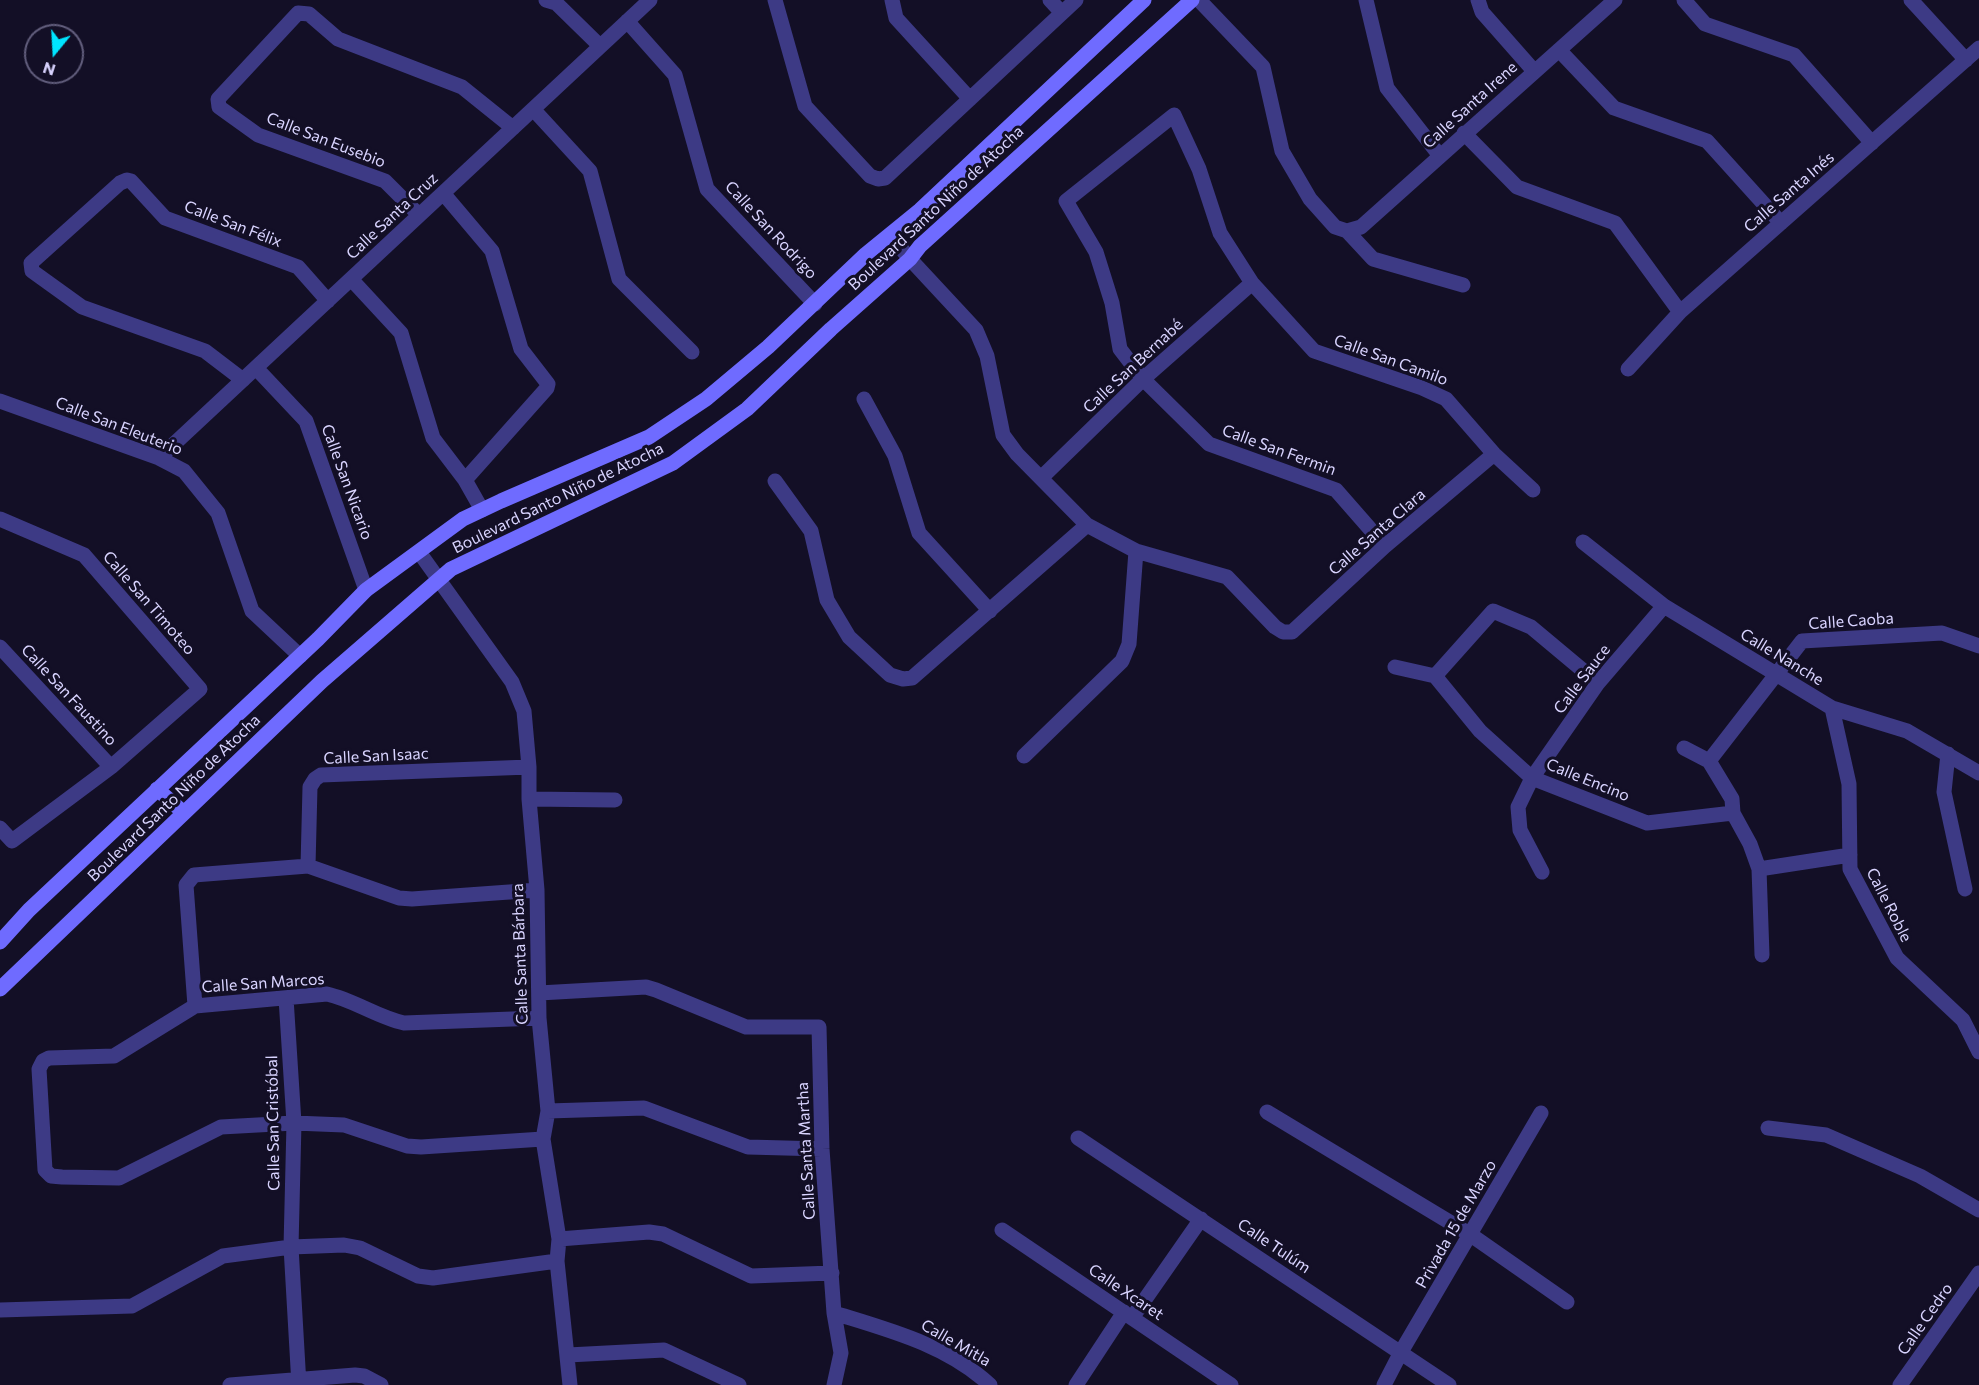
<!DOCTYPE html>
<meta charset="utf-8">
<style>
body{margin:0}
#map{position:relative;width:1979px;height:1385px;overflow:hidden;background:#130f26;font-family:Commissioner,sans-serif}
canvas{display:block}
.north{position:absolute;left:24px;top:24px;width:60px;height:60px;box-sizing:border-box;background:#130f26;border:2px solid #625e7d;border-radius:50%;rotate:198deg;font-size:16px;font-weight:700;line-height:24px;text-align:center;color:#d9d4ff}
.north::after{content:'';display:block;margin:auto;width:21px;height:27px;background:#00e5ff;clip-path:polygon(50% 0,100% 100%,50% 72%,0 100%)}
</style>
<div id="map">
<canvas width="1979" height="1385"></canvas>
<div class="north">N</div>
</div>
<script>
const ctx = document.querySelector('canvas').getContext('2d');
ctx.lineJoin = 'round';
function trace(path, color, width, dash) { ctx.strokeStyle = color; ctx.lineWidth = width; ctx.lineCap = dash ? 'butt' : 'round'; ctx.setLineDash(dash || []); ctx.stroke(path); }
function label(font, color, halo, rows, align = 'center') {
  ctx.font = font + ' Commissioner,sans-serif'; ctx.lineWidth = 6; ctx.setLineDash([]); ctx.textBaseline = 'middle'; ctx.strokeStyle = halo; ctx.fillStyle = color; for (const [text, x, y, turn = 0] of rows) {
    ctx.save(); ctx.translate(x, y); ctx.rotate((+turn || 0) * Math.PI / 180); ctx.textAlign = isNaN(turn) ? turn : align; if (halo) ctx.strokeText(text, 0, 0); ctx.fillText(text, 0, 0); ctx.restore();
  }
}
trace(new Path2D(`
 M 546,0 L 556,3 L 600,46
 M 775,0 L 805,106 L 870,176 L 878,179 L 885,178 L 1076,0
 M 892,0 L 896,18 L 970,99
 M 1050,0 L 1062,13
 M 1199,0 L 1263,67 L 1282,151 L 1310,199 L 1335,227 L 1347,231 L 1373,259 L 1463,285
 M 1366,0 L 1387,88 L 1440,156
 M 1478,0 L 1482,12 L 1534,71
 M 1684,0 L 1705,24 L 1794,55 L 1872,143
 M 1911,0 L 1966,60
 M 627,21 L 675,75 L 707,189 L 815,304
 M 1559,50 L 1614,108 L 1707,141 L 1781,223
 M 533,109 L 590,171 L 619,279 L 692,352
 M 1464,133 L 1517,187 L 1615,223 L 1680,312
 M 443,193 L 492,251 L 521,349 L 548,384 L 547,388 L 465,480
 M 419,215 L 385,181 L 258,135 L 219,107 L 218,99 L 298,13 L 309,14 L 338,39 L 462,87 L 513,128
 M 1347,231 L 1361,227 L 1615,0
 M 890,235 L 910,259 L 976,330 L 987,356 L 1003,435 L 1017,454 L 1087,525 L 1136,551 L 1227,577 L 1275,627 L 1283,632 L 1292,632 L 1385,546 L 1494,454
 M 351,279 L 401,333 L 433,438 L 465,480 L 482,510
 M 256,368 L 306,421 L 366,590
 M 1628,369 L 1680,312 L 1979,48
 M 243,380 L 205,351 L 82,307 L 32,271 L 31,263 L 120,183 L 127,180 L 131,181 L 165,218 L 298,267 L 328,301
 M 864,399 L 895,456 L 919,533 L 990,611
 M 0,401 L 159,458 L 184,471 L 218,513 L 252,611 L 300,656
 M 159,458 L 650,0
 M 1041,478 L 1143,379 L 1252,283
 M 775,481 L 811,531 L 827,600 L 849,637 L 890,675 L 903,679 L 912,678 L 1087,525
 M 0,519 L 84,555 L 200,689 L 111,767 L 12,841 L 0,828
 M 1583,542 L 1664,606 L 1832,708 L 1907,731 L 1979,773
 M 1385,546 L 1336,490 L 1209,444 L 1143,379 L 1120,349 L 1112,303 L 1096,252 L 1066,201 L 1174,115 L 1199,169 L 1220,233 L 1252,283 L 1314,351 L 1422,388 L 1446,399 L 1494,454 L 1533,490
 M 419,552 L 512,682 L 524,711 L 529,767 L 529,799 L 537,890 L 539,1018 L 548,1111 L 543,1139 L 559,1239 L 557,1261 L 570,1385
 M 0,647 L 111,767
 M 1395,667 L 1435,676
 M 1435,676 L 1480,731 L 1532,778 L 1647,823 L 1733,813
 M 1435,676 L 1493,611 L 1531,627 L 1598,683
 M 1832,708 L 1849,784 L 1850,869 L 1897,958 L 1963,1020 L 1979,1052
 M 1684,748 L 1709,761 L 1732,799 L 1733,813 L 1750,844 L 1759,869 L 1762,955
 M 1948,754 L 1944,792 L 1965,889
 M 1024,756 L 1122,661 L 1129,644 L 1136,551
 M 1709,761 L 1802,641 L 1942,633 L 1979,646
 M 529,799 L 615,800
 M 308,866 L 310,787 L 315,779 L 321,775 L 529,767
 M 1759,869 L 1850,855
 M 1542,872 L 1520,830 L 1518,807 L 1532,778 L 1598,683 L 1664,606
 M 539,993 L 646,987 L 656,990 L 746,1027 L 819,1027 L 822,1149 L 834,1313 L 841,1353 L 834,1385
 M 286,998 L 294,1123 L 291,1247 L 299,1385
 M 195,1006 L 186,885 L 194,875 L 308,866 L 399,898 L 412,899 L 537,890
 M 539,1018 L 404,1023 C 377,1017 354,1000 327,994 L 195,1006 L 114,1056 L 49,1058 L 43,1061 L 39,1069 L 45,1170 L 51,1176 L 62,1177 L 119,1178 L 221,1127 L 294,1123 L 344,1125 L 407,1146 L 421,1147 L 543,1139
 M 548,1111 L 644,1108 L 748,1147 L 822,1149
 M 1267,1112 L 1471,1235 L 1567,1302
 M 1768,1128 L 1826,1135 L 1920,1176 L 1979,1210
 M 1078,1138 L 1449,1385
 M 1002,1230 L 1231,1385
 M 559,1239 L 649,1232 L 663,1234 L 751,1276 L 832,1273
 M 0,1310 L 132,1306 L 223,1256 L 291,1247 L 344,1245 L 360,1248 L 418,1276 L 433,1278 L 557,1261
 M 834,1313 C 889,1330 947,1345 990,1385
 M 1132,1318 L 1201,1219
 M 568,1355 L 664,1350 L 739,1385
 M 230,1385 L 355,1375 L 364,1376 L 381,1385
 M 1076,1385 L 1124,1312
 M 1384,1385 L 1401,1352 L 1541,1113
 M 1900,1385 L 1979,1273`), '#3d3a85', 15);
trace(new Path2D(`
 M 157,789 L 184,813
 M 0,942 L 29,910 L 318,639 L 366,590 L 463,519 L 501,501 L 649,437 L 706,399 L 768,347 L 866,254 L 920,210 L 1144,0
 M 0,989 L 322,681 L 451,569 L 673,463 L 747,409 L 831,329 L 910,259 L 920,246 L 1192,0`), '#6f6bff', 15);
label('16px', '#d9d4ff', '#130f26', [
 ["Calle Santa Irene",1470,105,-42],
 ["Calle San Eusebio",326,140,21],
 ["Calle Santa Inés",1789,192,-41],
 ["Boulevard Santo Niño de Atocha",936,208,-43],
 ["Calle Santa Cruz",392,216,-43],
 ["Calle San Félix",233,224,21],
 ["Calle San Rodrigo",771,230,47],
 ["Calle San Camilo",1391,360,20],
 ["Calle San Bernabé",1133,366,-43],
 ["Calle San Eleuterio",119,426,21],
 ["Calle San Fermin",1279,450,20],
 ["Calle San Nicario",347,482,70],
 ["Boulevard Santo Niño de Atocha",558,498,-26],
 ["Calle Santa Clara",1377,532,-41],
 ["Calle San Timoteo",149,603,49],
 ["Calle Caoba",1851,621,-4],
 ["Calle Nanche",1782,657,31],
 ["Calle Sauce",1582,679,-53],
 ["Calle San Faustino",69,695,47],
 ["Calle San Isaac",376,756,-3],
 ["Calle Encino",1588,780,22],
 ["Boulevard Santo Niño de Atocha",174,798,-44],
 ["Calle Roble",1889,905,63],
 ["Calle Santa Bárbara",520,954,-92],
 ["Calle San Marcos",263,983,-4],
 ["Calle San Cristóbal",273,1123,-91],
 ["Calle Santa Martha",806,1151,-93],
 ["Privada 15 de Marzo",1456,1224,-60],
 ["Calle Tulúm",1274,1246,34],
 ["Calle Xcaret",1126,1292,34],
 ["Calle Cedro",1925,1319,-55],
 ["Calle Mitla",956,1343,30]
]);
</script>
